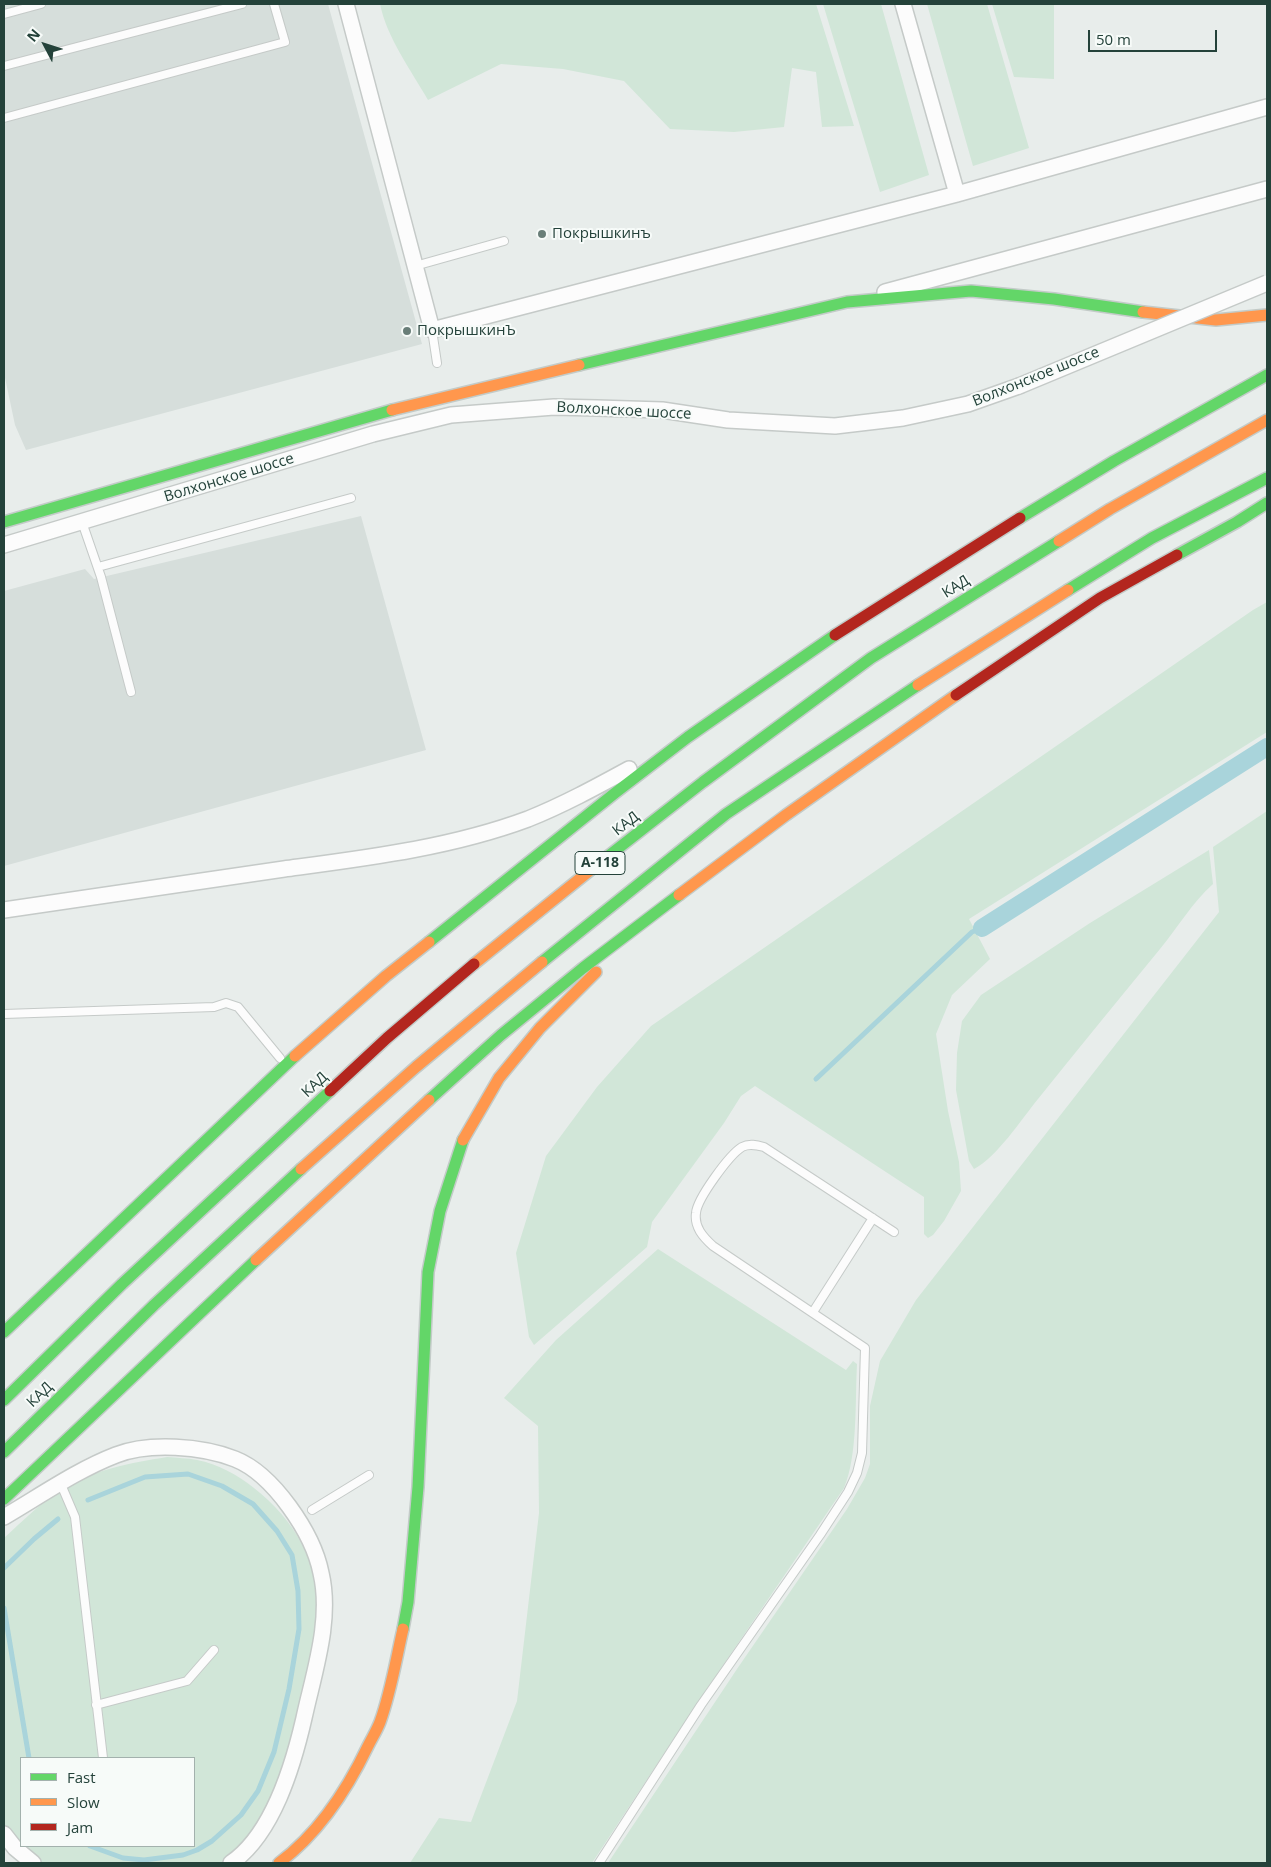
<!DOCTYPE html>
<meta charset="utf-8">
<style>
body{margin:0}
#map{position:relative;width:1271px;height:1867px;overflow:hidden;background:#e8edeb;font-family:"Open Sans",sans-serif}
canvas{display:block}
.frame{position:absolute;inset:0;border:5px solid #24423a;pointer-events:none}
.legend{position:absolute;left:20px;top:1757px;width:175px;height:90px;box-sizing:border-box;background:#f7fbf9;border:1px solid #a3b1ad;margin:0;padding:6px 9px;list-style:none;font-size:15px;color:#24423a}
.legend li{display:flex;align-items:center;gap:10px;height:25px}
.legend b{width:25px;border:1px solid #a3b1ad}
.north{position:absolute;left:20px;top:20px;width:50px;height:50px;-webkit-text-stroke:4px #f7fbf9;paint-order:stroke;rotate:310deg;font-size:14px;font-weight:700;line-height:20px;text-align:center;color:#24423a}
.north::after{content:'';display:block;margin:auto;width:18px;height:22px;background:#24423a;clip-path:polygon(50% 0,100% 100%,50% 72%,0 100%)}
.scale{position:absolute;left:1088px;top:30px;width:129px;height:22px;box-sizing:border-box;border:2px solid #24423a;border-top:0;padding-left:6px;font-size:15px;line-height:18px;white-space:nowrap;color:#24423a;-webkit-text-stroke:4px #f7fbf9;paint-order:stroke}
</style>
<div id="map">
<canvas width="1271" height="1867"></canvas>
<div class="frame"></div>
<ul class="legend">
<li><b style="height:6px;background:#63d668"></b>Fast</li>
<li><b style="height:6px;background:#ff974d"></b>Slow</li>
<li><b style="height:6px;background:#b3261e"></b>Jam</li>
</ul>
<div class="north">N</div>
<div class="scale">50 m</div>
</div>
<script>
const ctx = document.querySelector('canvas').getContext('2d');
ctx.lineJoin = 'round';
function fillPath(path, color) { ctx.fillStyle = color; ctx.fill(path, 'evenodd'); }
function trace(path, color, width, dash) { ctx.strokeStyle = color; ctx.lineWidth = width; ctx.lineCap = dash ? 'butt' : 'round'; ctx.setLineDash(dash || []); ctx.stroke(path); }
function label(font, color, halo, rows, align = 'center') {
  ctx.font = font + ' "Open Sans",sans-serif'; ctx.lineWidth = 4; ctx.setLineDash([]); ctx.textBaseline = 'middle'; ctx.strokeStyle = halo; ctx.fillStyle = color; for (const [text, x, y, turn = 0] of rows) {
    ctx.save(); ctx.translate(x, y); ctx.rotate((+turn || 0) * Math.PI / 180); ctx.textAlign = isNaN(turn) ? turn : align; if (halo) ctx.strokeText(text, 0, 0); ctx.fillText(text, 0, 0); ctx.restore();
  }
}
fillPath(new Path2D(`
 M 4,4 L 328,4 L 422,344 L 26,450 L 15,425 L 4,373 Z
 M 361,516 L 426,750 L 4,866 L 4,591 L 85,569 L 94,579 Z`), '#d6dedb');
fillPath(new Path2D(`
 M 380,4 L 816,4 L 854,126 L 822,127 L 816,72 L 792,68 L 784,127 L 734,132 L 670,129 L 624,81 L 563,69 L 501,64 L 428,100 C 411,70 387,38 380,4 Z
 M 823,4 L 881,4 L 929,175 L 880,192 Z
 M 927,4 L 987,4 L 1029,148 L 973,166 Z
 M 992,4 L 1054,4 L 1054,79 L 1014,77 Z
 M 1267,602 L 1267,732 L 969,919 L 990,959 L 952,995 L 936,1034 L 948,1111 L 959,1162 L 961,1191 L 944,1221 L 933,1235 L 928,1238 L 924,1234 L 924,1197 L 755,1086 L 741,1096 L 724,1123 L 652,1222 L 647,1247 L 534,1345 L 529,1337 L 516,1253 L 546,1156 L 597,1087 L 651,1026 L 1253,610 Z
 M 1267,811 L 1267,1863 L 608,1863 L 737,1669 L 847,1509 L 865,1478 L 870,1464 L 870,1406 L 880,1361 L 916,1300 L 1219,912 L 1213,847 Z
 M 1209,850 L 1213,884 C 1192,903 1178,927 1160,949 C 1119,999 1078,1049 1038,1099 C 1021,1120 997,1157 974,1169 L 969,1161 L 956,1090 L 957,1053 L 962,1021 L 981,995 L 1090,923 Z
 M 658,1249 L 846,1370 L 853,1361 L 857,1364 C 855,1400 858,1455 844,1488 L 698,1702 L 592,1863 L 410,1863 L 439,1818 L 471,1822 L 517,1701 L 539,1513 L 538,1426 L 504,1398 L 556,1340 Z
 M 167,1457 C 177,1458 187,1458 197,1460 C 218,1464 238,1475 254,1488 C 294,1519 319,1562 318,1614 C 317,1644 308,1674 302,1704 C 294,1739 284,1775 269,1808 C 261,1824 237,1852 223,1863 L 38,1863 L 4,1828 L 4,1538 C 23,1521 42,1501 64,1488 C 96,1469 130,1463 167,1457 ZM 21,1758 L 194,1758 L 194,1846 L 21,1846 Z`), '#d1e6d8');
trace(new Path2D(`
 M 816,1079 L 972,932 L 982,928
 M 88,1500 L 145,1477 L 188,1474 L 222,1486 L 253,1504 L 277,1531 L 292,1555 L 298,1591 L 299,1629 L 289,1689 L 274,1752 L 258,1791 L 241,1815 L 212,1841 L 197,1850 L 183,1855 L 144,1860 L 123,1858 L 90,1846
 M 4,1568 L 34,1539 L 58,1519
 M 4,1608 L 29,1758`), '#a9d4db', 5);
trace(new Path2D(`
 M 982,928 L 1267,747`), '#a9d4db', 18);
const lane = new Path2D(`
 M 4,14 L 41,4
 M 4,66 L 242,4
 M 4,118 L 285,42 L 274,4
 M 415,266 L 504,241
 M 432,330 L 437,363
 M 82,522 L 101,577 L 131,692
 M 98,567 L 351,498
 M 4,1014 L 214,1007 L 226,1003 L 238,1007 L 280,1058
 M 813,1312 L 873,1218
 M 63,1489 L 75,1517 L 103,1758
 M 312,1510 L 369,1475
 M 96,1705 L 187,1681 L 214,1650
 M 599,1863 L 701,1705 L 820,1535 L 848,1492 L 857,1473 L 862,1453 L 865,1348 L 713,1246 C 703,1237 694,1227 696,1213 C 697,1199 729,1155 742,1147 C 749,1143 757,1145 764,1147 L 894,1232`);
const street = new Path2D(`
 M 346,4 L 432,330 L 957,194 L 1267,107
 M 903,4 L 957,194
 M 885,292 L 1267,189
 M 4,545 L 373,434 L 451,415 L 554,407 L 597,408 L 662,410 L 728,420 L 835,426 L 903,418 L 968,404 L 1019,386
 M 4,910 C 97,896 191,883 284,869 C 366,858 450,848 528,819 C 563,805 596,787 629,769
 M 4,1517 C 40,1496 77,1470 116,1455 C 149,1442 202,1446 235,1459 C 273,1474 313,1533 321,1573 C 332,1620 314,1672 304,1718 C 293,1766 273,1834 231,1863
 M 4,1834 L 15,1848 L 33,1863`);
const fast = new Path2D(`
 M 579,365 L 847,302 L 971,291 L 1054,299 L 1143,312
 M 1020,518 L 1114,461 L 1267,375
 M 4,522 L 392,410
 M 1177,555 L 1237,522 L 1267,503
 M 1068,590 L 1152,538 L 1267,478
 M 593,868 L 703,782 L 871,658 L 1059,541
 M 429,942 L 615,793 L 688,737 L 835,635
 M 542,962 L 726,814 L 918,685
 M 429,1100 L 501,1035 L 583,968 L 679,895
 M 4,1332 L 295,1056
 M 4,1400 L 122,1284 L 330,1091
 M 4,1452 L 154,1305 L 301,1169
 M 4,1499 L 256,1260
 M 403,1629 L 408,1602 L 418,1487 L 428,1272 L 440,1211 L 463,1140`);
const slow = new Path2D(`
 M 1143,312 L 1216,320 L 1267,315
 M 392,410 L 579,365
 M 1059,541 L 1110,509 L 1267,420
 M 918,685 L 1068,590
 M 679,895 L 786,815 L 956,695
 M 474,964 L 593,868
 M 295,1056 L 386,976 L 429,942
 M 463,1140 L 499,1078 L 540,1028 L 596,972
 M 301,1169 L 416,1067 L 542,962
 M 256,1260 L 429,1100
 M 279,1863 C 319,1833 347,1790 368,1746 C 372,1738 377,1730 380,1722 C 391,1692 396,1659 403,1629`);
const jam = new Path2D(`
 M 835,635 L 1020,518
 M 956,695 L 1100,598 L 1177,555
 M 330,1091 L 387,1038 L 474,964`);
trace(lane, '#c5cac8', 10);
trace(street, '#c5cac8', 18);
trace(fast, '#c3cbc8', 14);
trace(slow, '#c3cbc8', 14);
trace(jam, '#c3cbc8', 14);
trace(lane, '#fcfcfc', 8);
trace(street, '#fcfcfc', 15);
trace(fast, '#63d668', 11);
trace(slow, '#ff974d', 11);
trace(jam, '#b3261e', 11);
const streetBridge = new Path2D(`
 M 1019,386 L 1267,283`);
trace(streetBridge, '#c5cac8', 18, []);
trace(streetBridge, '#fcfcfc', 15);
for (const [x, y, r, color] of [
 [542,234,5,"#697e78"],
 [407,331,5,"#697e78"]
]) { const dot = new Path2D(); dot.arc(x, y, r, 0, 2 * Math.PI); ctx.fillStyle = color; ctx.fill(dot); trace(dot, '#f7fbf9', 2); }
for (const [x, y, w] of [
 [600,863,50]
]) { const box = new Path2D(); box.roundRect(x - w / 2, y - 11.5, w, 23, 4); ctx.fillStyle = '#f7fbf9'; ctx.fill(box); trace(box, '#24423a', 1); }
label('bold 14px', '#24423a', null, [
 ["А-118",600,863]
]);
label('15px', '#24423a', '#f7fbf9', [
 ["Покрышкинъ",552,234],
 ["ПокрышкинЪ",417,331]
], 'left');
label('15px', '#24423a', '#f7fbf9', [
 ["Волхонское шоссе",1036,377,-22],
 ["Волхонское шоссе",624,411,3],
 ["Волхонское шоссе",229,478,-17],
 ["КАД",956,587,-32],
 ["КАД",626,824,-38],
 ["КАД",315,1085,-43],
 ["КАД",40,1395,-44]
]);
</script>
